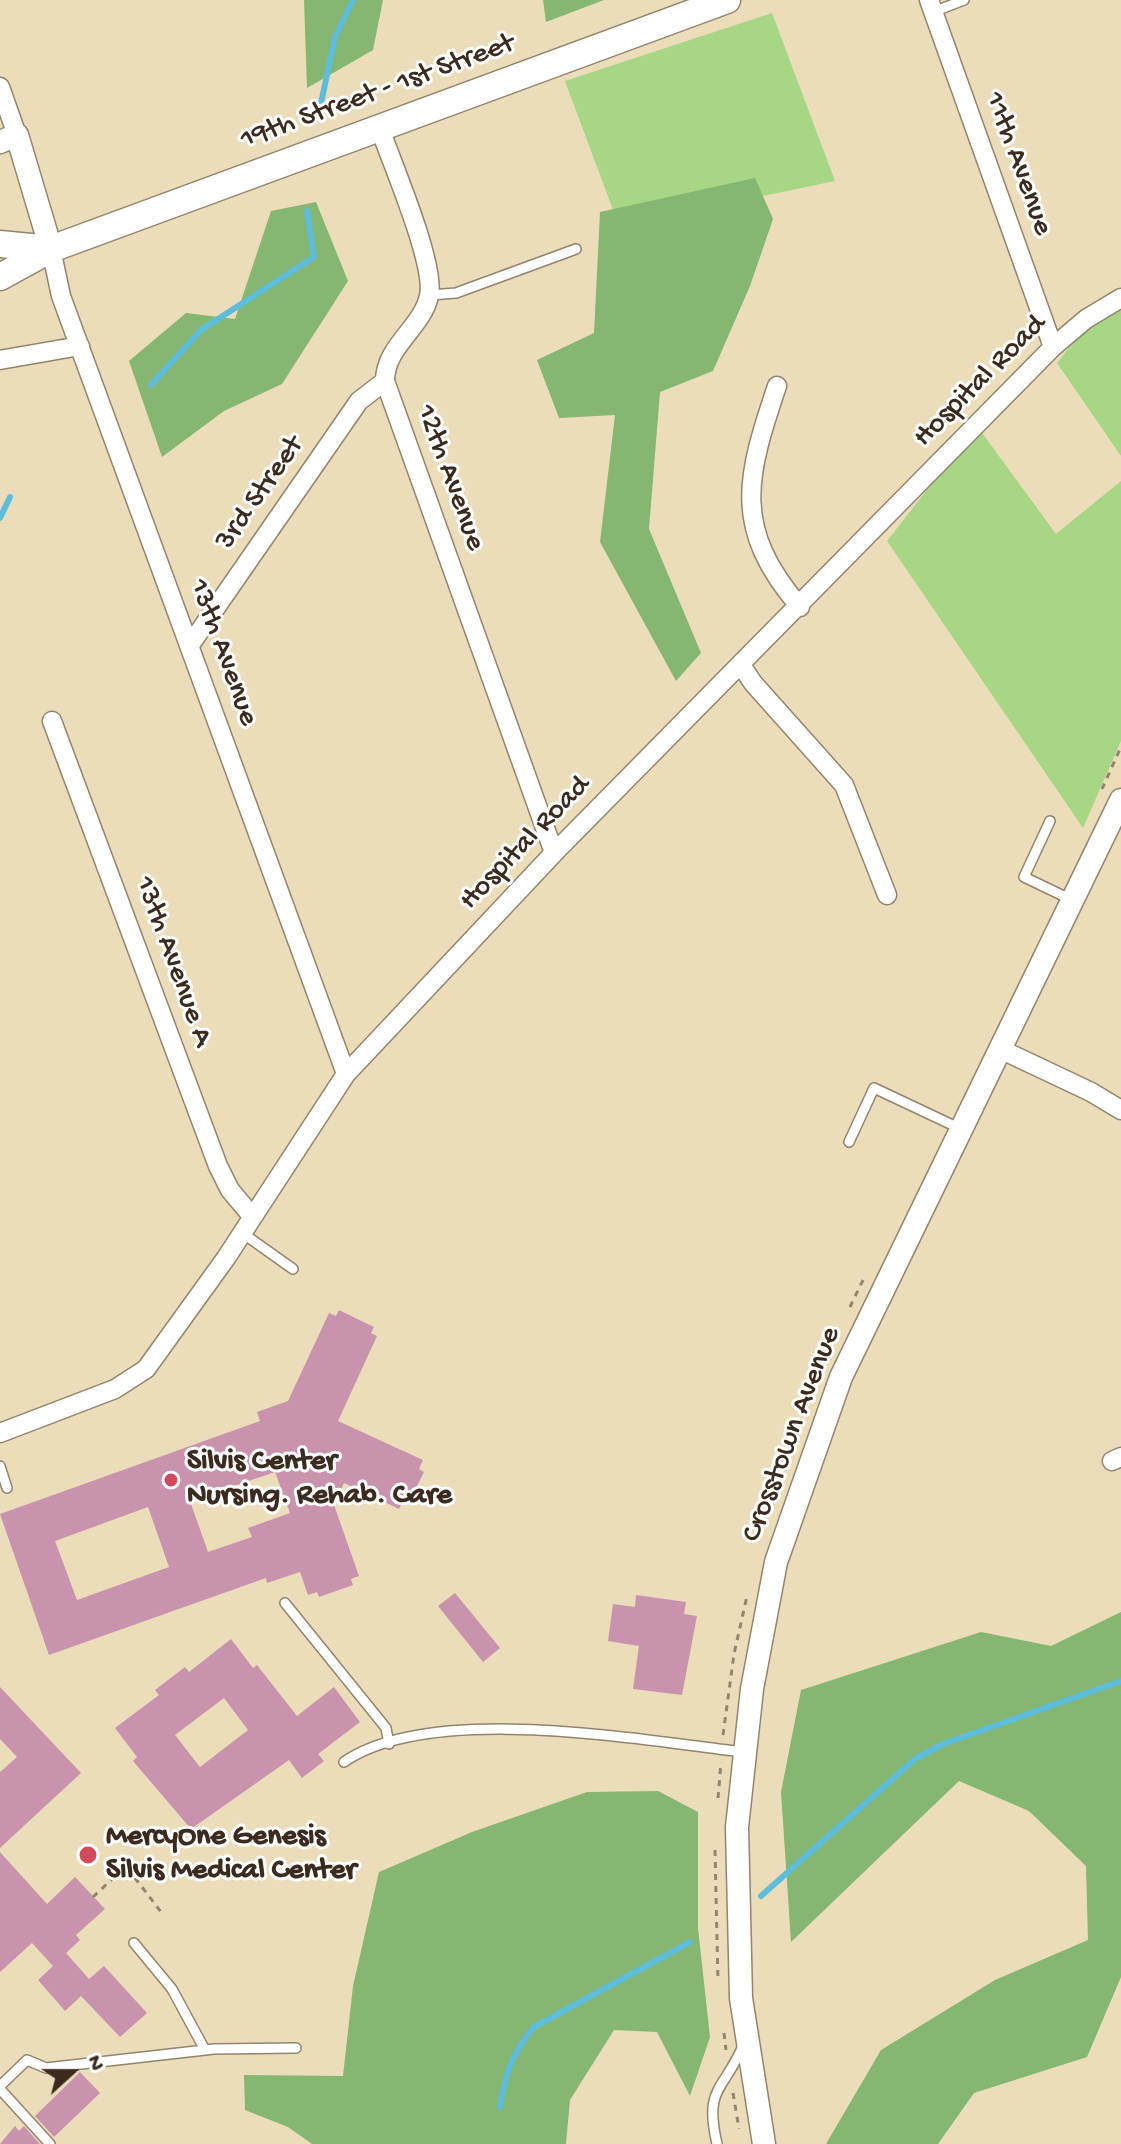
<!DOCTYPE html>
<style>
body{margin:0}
#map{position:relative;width:1121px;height:2144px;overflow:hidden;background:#ebddba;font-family:"Gochi Hand",sans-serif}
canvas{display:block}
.north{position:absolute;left:32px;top:2032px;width:80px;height:80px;-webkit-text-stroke:6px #fff;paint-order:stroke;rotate:69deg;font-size:22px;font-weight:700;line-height:32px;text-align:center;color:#3b2a1e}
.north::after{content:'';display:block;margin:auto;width:28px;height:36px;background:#3b2a1e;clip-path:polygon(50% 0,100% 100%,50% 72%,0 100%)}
</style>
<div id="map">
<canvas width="1121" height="2144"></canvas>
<div class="north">N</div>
</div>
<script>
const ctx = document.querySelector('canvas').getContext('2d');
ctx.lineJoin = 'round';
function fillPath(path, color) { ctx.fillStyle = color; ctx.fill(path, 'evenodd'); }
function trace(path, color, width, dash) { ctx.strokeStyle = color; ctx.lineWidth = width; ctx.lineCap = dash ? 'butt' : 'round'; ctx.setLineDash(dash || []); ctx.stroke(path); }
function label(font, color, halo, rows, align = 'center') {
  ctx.font = font + ' "Gochi Hand",sans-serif'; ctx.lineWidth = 6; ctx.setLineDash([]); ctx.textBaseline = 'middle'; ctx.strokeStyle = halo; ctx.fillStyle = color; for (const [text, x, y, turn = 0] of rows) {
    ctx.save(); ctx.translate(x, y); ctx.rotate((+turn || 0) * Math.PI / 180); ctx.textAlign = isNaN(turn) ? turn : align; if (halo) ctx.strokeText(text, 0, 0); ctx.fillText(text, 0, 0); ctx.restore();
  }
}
fillPath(new Path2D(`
 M 772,13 L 835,181 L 619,226 L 565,81 Z
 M 1121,306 L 1121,456 L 1057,363 L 1098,311 Z
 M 977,426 L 1056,534 L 1121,481 L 1121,741 L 1083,828 L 887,541 Z`), '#a7d684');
fillPath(new Path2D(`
 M 304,0 L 383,0 L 373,50 L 307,88 Z
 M 543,0 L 604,0 L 546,22 Z
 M 755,178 L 773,219 L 750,286 L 713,371 L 660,392 L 649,529 L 701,653 L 676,681 L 600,542 L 615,415 L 559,418 L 537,360 L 594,333 L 600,212 Z
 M 316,202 L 348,281 L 282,384 L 224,411 L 162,457 L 129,361 L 186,313 L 235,319 L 271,211 Z
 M 1121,1612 L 1121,1977 L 1087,2057 L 974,2093 L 938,2144 L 826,2144 L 881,2050 L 995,1980 L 1088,1940 L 1086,1866 L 1029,1811 L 959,1781 L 791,1942 L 781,1792 L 801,1690 L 981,1632 L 1051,1646 Z
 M 658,1791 L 698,1812 L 698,1928 L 710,2037 L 690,2096 L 657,2032 L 614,2030 L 570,2100 L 566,2144 L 312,2144 L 288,2127 L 245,2110 L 244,2075 L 343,2076 L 353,1986 L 379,1872 L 472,1832 L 587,1792 Z`), '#85b772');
trace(new Path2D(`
 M 320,108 L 335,37 L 353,0
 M 151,385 L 201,330 L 314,257 L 307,211
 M 0,518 L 10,497
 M 761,1896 L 915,1759 L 943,1744 L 1121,1681
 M 500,2107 C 505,2074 512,2053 534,2027 L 690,1942`), '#5dbddb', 6);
fillPath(new Path2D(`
 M 339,1310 L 374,1327 L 371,1333 L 377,1336 L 338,1421 L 423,1460 L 419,1469 L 424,1472 L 408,1504 L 403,1501 L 399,1509 L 344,1483 L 334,1505 L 359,1576 L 351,1579 L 353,1585 L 319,1597 L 317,1592 L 308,1595 L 300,1572 L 267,1583 L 266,1578 L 49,1655 L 0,1514 L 260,1421 L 257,1412 L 288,1401 L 329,1313 L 336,1316 ZM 275,1472 L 290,1513 L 248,1528 L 252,1537 L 208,1552 L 190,1501 ZM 148,1507 L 169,1567 L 77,1600 L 55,1541 Z
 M 455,1593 L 500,1648 L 483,1662 L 438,1606 Z
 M 636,1595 L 686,1602 L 684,1614 L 697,1616 L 682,1695 L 633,1689 L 639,1646 L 608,1641 L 613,1604 L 635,1607 Z
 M 231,1639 L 253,1668 L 257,1665 L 297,1716 L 334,1687 L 360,1722 L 318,1754 L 324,1761 L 302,1778 L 289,1760 L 191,1829 L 133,1761 L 137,1757 L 115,1728 L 159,1695 L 155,1690 L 185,1667 L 189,1672 ZM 224,1698 L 248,1730 L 200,1767 L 175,1735 Z
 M 0,1687 L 81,1773 L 0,1848 L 0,1772 L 17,1757 L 0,1739 Z
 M 0,1852 L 47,1904 L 75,1877 L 105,1909 L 76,1935 L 80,1940 L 66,1953 L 89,1979 L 104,1966 L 147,2013 L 120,2037 L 81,1996 L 65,2011 L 38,1980 L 53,1966 L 32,1943 L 0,1972 Z
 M 80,2072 L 100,2093 L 54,2137 L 35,2116 Z
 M 15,2126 L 19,2131 L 24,2126 L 40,2144 L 0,2144 Z`), '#c993ad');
const service = new Path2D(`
 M 933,12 L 964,0
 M 430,295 L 456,293 L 576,249
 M 1050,821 L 1024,877 L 1072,900
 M 849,1142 L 874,1088 L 961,1129
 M 241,1232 L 293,1269
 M 0,1466 L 7,1488
 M 285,1603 L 386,1728 L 389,1744
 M 344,1762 C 431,1702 641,1740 743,1752
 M 134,1943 L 172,1989 L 205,2050
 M 0,2086 L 27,2060 L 46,2068 L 214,2049 L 296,2048
 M 0,2089 L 50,2144
 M 717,2144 C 704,2087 723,2092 743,2046`);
const minor = new Path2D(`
 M 929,0 L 1053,347
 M 0,87 L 17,135
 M 379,126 C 391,161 436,264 429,296 C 422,328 385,346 385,381 L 554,853
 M 51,249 L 61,296 L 346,1074
 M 0,360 L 80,346
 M 777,386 C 746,478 732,528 800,607
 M 190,645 L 359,401 L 385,381
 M 741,665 L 753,683 L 844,785 L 887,895
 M 52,721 L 218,1166 L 230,1190 L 251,1215
 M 1000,1049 L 1091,1092 L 1121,1110
 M 0,1433 L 115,1389 L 146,1369 L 226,1258 L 346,1074 L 554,853 L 1053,347 L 1086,319 L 1121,298
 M 1112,1461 L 1121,1457`);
const tertiary = new Path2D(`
 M 0,142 L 17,135 L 51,249
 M 764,2144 L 741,1998 L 737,1827 L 752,1689 L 776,1562 L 841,1377 L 1121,800`);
const secondary = new Path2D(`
 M 0,244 L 51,249
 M 0,277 L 51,249 L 727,0`);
trace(service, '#93846c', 12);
trace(minor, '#93846c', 21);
trace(tertiary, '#93846c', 25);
trace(secondary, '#93846c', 29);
trace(new Path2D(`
 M 1102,789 L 1121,747
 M 850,1307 L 864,1278
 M 764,1527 L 792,1447
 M 723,1735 L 734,1654 L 747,1596
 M 718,1798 L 721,1762
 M 715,1850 L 718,1982
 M 93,1897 L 126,1866 L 161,1912
 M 724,2033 L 726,2050
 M 733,2093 L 739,2129`), '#93846c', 3, [6, 6]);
trace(service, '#fff', 9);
trace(minor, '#fff', 18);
trace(tertiary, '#fff', 22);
trace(secondary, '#fff', 26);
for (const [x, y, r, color] of [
 [171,1480,8,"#d1495b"],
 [88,1855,10,"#d1495b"]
]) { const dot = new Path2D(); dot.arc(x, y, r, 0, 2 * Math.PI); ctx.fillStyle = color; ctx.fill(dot); trace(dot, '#fff', 3); }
label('30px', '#3b2a1e', '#fff', [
 ["19th Street - 1st Street",378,93,-20],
 ["11th Avenue",1017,164,70],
 ["Hospital Road",981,382,-45],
 ["12th Avenue",449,478,70],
 ["3rd Street",261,494,-55],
 ["13th Avenue",222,653,70],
 ["Hospital Road",526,844,-46],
 ["13th Avenue A",172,962,70],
 ["Crosstown Avenue",793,1435,-69]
]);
label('bold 30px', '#3b2a1e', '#fff', [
 ["Silvis Center",187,1463],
 ["Nursing. Rehab. Care",187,1497],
 ["MercyOne Genesis",106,1838],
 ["Silvis Medical Center",106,1872]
], 'left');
</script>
